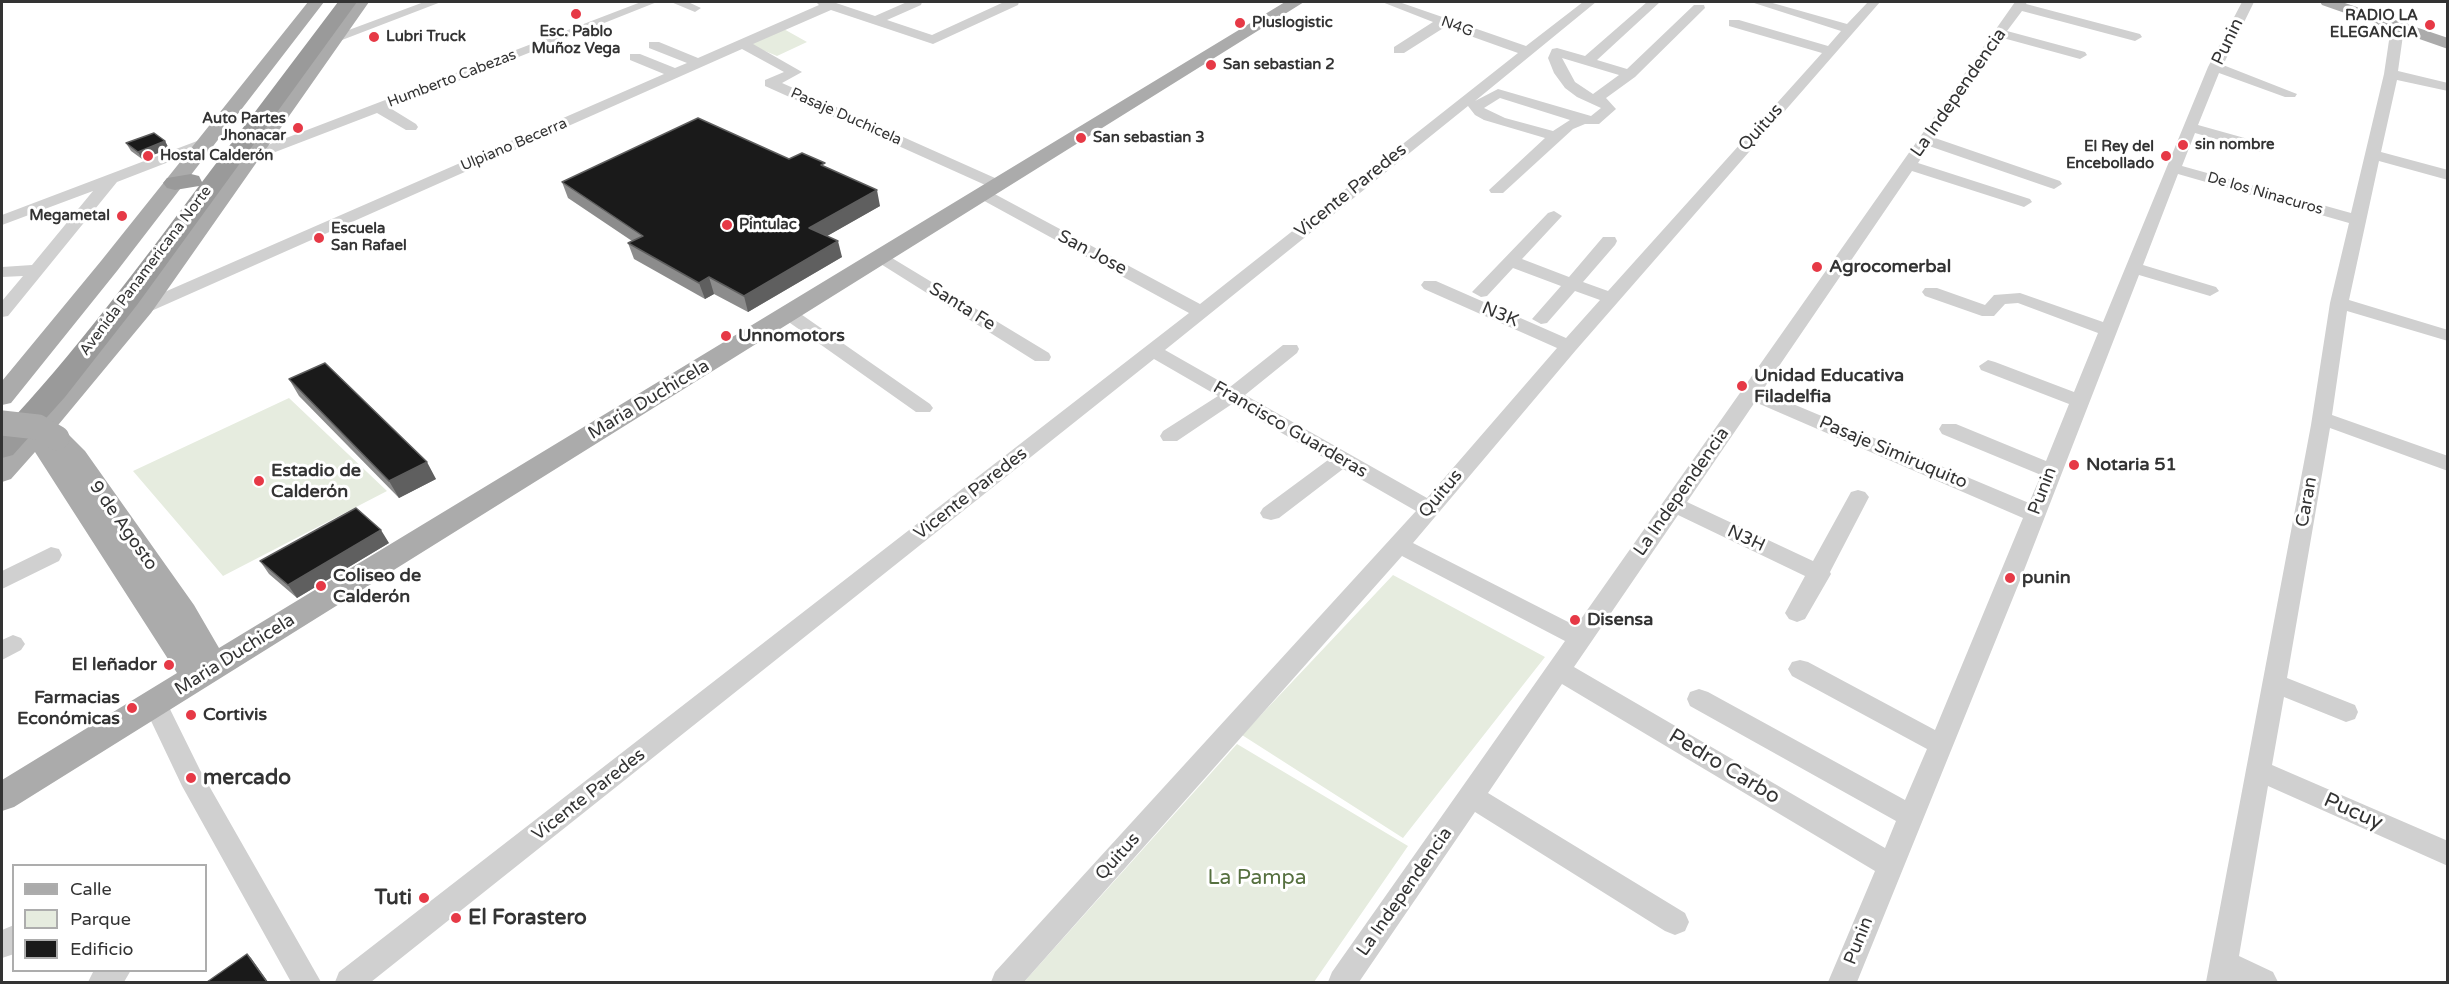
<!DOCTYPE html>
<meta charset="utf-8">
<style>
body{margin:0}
#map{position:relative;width:2449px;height:984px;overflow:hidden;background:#fff;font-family:"Varela Round",sans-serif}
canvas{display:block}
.frame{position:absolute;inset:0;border:3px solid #333;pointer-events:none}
.legend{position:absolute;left:12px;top:864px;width:195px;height:108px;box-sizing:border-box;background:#fff;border:2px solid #adadad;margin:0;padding:8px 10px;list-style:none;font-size:18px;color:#333}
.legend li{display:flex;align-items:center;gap:12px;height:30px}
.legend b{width:30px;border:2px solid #adadad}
</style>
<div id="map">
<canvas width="2449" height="984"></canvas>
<div class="frame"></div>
<ul class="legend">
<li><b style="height:8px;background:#ababab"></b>Calle</li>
<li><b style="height:16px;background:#e6ecdf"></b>Parque</li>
<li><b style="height:16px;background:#1a1a1a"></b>Edificio</li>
</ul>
</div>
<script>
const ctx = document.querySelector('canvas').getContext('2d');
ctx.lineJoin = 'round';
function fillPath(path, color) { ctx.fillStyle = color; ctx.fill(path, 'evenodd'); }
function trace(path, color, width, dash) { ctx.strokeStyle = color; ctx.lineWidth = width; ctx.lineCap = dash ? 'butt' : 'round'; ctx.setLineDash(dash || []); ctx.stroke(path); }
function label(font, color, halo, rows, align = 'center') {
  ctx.font = font + ' "Varela Round",sans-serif'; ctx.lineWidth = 6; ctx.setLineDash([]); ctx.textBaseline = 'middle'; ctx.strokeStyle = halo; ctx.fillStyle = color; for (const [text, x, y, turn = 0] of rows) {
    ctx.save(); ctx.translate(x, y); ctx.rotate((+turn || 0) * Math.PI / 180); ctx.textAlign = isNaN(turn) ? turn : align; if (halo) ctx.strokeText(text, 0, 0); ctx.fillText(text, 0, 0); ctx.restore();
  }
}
fillPath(new Path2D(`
 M 782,28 L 807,42 L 777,56 L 748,44 Z
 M 289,398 L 387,491 L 223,576 L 133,471 Z
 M 1393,575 L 1545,657 L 1403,838 L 1242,735 Z
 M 1237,744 L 1408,846 L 1314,982 L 1024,982 Z`), '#e6ecdf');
fillPath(new Path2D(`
 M 424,2 L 441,2 L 342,40 L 332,40 L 330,37 Z
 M 641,2 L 657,2 L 390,108 L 416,124 L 418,127 L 416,130 L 406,130 L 377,113 L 257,159 L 247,159 L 244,156 L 247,153 Z
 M 671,2 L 688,2 L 701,8 L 695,12 Z
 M 816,2 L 833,2 L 875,16 L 907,2 L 922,2 L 921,5 L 887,20 L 932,35 L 1004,2 L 1019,2 L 1018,5 L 933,44 L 831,10 L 753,44 L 802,72 L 782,83 L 1004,182 L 1006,185 L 1004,188 L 992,188 L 765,86 L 765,80 L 784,72 L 742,49 L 149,312 L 137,312 L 134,308 L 137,304 L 664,74 L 630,60 L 630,54 L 640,54 L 675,68 L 687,63 L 649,48 L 649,42 L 659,42 L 698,58 L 819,5 Z
 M 1382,2 L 1399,2 L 1526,46 L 1583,2 L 1596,2 L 1475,101 L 1498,89 L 1591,116 L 1601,108 L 1577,97 L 1565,88 L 1554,73 L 1548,58 L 1552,49 L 1557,48 L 1585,56 L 1647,2 L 1660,2 L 1597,60 L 1627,69 L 1694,5 L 1704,5 L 1705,8 L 1635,77 L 1606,98 L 1616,109 L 1599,124 L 1585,124 L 1573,129 L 1503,193 L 1491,193 L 1489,190 L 1545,138 L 1484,120 L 1475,115 L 1468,106 L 1165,350 L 1230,387 L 1283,345 L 1297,345 L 1299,349 L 1297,353 L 1245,395 L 1427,498 L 1557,348 L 1424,289 L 1421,285 L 1424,281 L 1436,281 L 1566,338 L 1600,300 L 1575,291 L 1547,323 L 1541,324 L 1532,319 L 1561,286 L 1513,268 L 1487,296 L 1481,297 L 1472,292 L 1548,213 L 1554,211 L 1562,216 L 1522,259 L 1569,277 L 1603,237 L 1615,237 L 1617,241 L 1615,245 L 1583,282 L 1608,291 L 1822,53 L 1729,26 L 1729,20 L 1739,20 L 1828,46 L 1841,31 L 1751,2 L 1769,2 L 1847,24 L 1868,2 L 1880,2 L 1576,350 L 1413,543 L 1576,626 L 2015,2 L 2027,2 L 2026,4 L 2140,34 L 2142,37 L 2135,41 L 2022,11 L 2007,31 L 2085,52 L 2087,55 L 2080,59 L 2003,38 L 1935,138 L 2060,181 L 2062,184 L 2054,189 L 2048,187 L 1929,146 L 1918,163 L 2030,199 L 2032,202 L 2024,207 L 2018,205 L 1912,171 L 1762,391 L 2029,503 L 2041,475 L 1942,434 L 1939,429 L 1942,424 L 1956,424 L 2046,461 L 2069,404 L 1981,370 L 1979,366 L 1988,360 L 1995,362 L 2074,392 L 2098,333 L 2018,303 L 2005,304 L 1994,316 L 1982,316 L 1925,296 L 1922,292 L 1925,288 L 1937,288 L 1985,305 L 1994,295 L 2020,293 L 2103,322 L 2208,67 L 2242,2 L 2254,2 L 2223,65 L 2297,94 L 2295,97 L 2285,97 L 2219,73 L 2198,125 L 2266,144 L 2269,147 L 2261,152 L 2195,133 L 2182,166 L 2351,213 L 2384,74 L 2391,27 L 2396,21 L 2406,21 L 2408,24 L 2404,28 L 2398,71 L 2448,83 L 2448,91 L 2397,80 L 2381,152 L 2448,170 L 2448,180 L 2379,161 L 2349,300 L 2448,330 L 2448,341 L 2347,311 L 2332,415 L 2448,456 L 2448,471 L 2330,428 L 2287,678 L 2355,705 L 2358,712 L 2355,719 L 2346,722 L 2284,697 L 2272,765 L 2448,841 L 2448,866 L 2268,786 L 2239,956 L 2273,972 L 2278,982 L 2206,982 L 2311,425 L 2330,303 L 2349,223 L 2178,174 L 2143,265 L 2216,287 L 2219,291 L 2210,296 L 2139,275 L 2021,578 L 1857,982 L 1828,982 L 1875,871 L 1562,684 L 1488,793 L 1685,913 L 1689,922 L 1685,931 L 1675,935 L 1665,931 L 1475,812 L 1359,982 L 1328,982 L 1332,972 L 1565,641 L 1402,556 L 1024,982 L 991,982 L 995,972 L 1416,511 L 1343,469 L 1279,518 L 1271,520 L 1263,518 L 1260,513 L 1263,508 L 1328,460 L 1232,404 L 1177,441 L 1163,441 L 1160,436 L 1163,431 L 1218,396 L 1154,359 L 371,982 L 335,982 L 339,972 L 1189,313 L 977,197 L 975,194 L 977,191 L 989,191 L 1200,304 L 1518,53 L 1445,27 L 1404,53 L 1394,53 L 1394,47 L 1433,22 ZM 1562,58 L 1619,75 L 1593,94 L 1575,82 ZM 1500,98 L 1570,120 L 1553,131 L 1505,118 L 1484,108 ZM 1755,402 L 2023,518 L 1935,730 L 1808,662 L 1800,660 L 1792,662 L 1788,669 L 1792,676 L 1927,749 L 1905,800 L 1708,692 L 1699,689 L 1690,692 L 1687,699 L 1690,706 L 1896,821 L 1885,848 L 1574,667 L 1678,515 L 1805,576 L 1785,613 L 1789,619 L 1797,622 L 1805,619 L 1831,574 L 1830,572 L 1869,497 L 1865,492 L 1858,490 L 1851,492 L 1813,561 L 1687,502 Z
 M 205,138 L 210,140 L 213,143 L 210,146 L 117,182 L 8,316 L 2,317 L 2,301 L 23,276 L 2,277 L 2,267 L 32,265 L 93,191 L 2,225 L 2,215 Z
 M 882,252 L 1049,353 L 1051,357 L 1049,361 L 1035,361 L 876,261 L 873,257 L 876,253 Z
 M 789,309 L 795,310 L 930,404 L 933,408 L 930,412 L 916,412 L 783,318 L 780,314 Z
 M 51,547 L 59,549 L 62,555 L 59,561 L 2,589 L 2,571 Z
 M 13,635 L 21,638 L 25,644 L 21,650 L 2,660 L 2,640 Z
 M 155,694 L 164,697 L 200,770 L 321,982 L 291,982 L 182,786 L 143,704 L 146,697 Z
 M 14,925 L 14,954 L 2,958 L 2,930 Z
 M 94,970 L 131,970 L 124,982 L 88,982 Z`), '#d0d0d0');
fillPath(new Path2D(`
 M 308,2 L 324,2 L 117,271 L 11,403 L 2,405 L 2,381 L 101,261 Z
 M 353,2 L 369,2 L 151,313 L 54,430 L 66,432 L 85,451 L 194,605 L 219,648 L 1285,2 L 1304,2 L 14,807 L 2,811 L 2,780 L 177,673 L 35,452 L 11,479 L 2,482 L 2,457 L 67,385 L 135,303 Z
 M 2320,2 L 2342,2 L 2448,38 L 2448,49 L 2322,5 Z`), '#ababab');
fillPath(new Path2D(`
 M 338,2 L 357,2 L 137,305 L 65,397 L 13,455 L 2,458 L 2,430 C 74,354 136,270 199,186 L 175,190 L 167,188 L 163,183 L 167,178 L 191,174 L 199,176 L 202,182 Z`), '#9a9a9a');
trace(new Path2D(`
 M 2,423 L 38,427 L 57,438`), '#ababab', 25);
fillPath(new Path2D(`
 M 165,141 L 169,149 L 142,159 L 131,151 L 126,143 Z
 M 789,159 L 825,167 L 880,206 L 827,236 L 842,257 L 748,312 L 714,294 L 705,299 L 634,259 L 628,243 L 632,241 L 568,198 L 562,182 Z
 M 289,379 L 436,479 L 399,498 L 299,396 Z
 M 389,543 L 297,598 L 269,574 L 260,561 Z`), '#8c8c8c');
fillPath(new Path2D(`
 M 165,141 L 169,149 L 142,159 L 138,152 Z
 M 877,190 L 880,206 L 813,244 L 809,228 Z
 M 838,241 L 842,257 L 748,312 L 744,296 Z
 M 709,277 L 714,294 L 705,299 L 699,283 Z
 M 427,462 L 436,479 L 399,498 L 389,481 Z
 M 381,530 L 389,543 L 297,598 L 288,585 Z
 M 247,954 L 251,958 L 268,982 L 267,982 Z`), '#5f5f5f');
const building = new Path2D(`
 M 698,118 L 789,159 L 802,153 L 825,163 L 821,165 L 877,190 L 809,228 L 838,241 L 744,296 L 709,277 L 699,283 L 628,243 L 643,236 L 562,182 Z
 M 154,133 L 165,141 L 138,152 L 126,143 Z
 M 325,363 L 427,462 L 389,481 L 289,379 Z
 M 356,508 L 381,530 L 288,585 L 260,561 Z
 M 247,954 L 267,982 L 207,982 Z`);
fillPath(building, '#1a1a1a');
trace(building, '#5f5f5f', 1.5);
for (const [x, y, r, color] of [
 [576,14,6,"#e63946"],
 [1240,23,6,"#e63946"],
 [2430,25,6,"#e63946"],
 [374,37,6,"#e63946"],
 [1211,65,6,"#e63946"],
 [298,128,6,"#e63946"],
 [1081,138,6,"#e63946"],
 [2183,145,6,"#e63946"],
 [148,156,6,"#e63946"],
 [2166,156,6,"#e63946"],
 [122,216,6,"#e63946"],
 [727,225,6,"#e63946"],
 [319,238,6,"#e63946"],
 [1817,267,6,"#e63946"],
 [726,336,6,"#e63946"],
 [1742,386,6,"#e63946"],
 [2074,465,6,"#e63946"],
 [259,481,6,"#e63946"],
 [2010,578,6,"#e63946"],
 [321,586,6,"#e63946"],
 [1575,620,6,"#e63946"],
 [169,665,6,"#e63946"],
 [132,708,6,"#e63946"],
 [191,715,6,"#e63946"],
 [191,778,6,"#e63946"],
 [424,898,6,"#e63946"],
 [456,918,6,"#e63946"]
]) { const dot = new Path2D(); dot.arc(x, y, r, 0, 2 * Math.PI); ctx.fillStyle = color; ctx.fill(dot); trace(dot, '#fff', 2); }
label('bold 15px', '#333', '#fff', [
 ["RADIO LA",2418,16,"right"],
 ["ELEGANCIA",2418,33,"right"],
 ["Pluslogistic",1252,23],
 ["Esc. Pablo",576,32,"center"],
 ["Muñoz Vega",576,49,"center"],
 ["Lubri Truck",386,37],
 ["San sebastian 2",1223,65],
 ["Auto Partes",286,119,"right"],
 ["Jhonacar",286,136,"right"],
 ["San sebastian 3",1093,138],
 ["sin nombre",2195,145],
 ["El Rey del",2154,147,"right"],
 ["Encebollado",2154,164,"right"],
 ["Hostal Calderón",160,156],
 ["Megametal",110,216,"right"],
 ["Pintulac",739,225],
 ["Escuela",331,229],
 ["San Rafael",331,246]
], 'left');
label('15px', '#333', '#fff', [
 ["N4G",1457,27,20],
 ["Humberto Cabezas",452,79,-21],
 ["Pasaje Duchicela",846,117,24],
 ["Ulpiano Becerra",514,145,-23],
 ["De los Ninacuros",2265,194,16],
 ["Avenida Panamericana Norte",146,271,-53]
]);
label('18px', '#333', '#fff', [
 ["Punin",2228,42,-64],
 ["La Independencia",1959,93,-55],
 ["Quitus",1761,128,-48],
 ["Vicente Paredes",1351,191,-39],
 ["San Jose",1092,253,28],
 ["Santa Fe",962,307,32],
 ["N3K",1500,315,23],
 ["Maria Duchicela",649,400,-31],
 ["Francisco Guarderas",1290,430,30],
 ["Pasaje Simiruquito",1893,453,23],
 ["Punin",2043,491,-69],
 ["La Independencia",1682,492,-55],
 ["Vicente Paredes",971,494,-38],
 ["Quitus",1441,494,-50],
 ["Caran",2307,502,-80],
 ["9 de Agosto",123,526,55],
 ["N3H",1746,539,25],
 ["Maria Duchicela",235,655,-32],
 ["Vicente Paredes",589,795,-38],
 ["Quitus",1118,857,-48],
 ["La Independencia",1405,892,-55],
 ["Punin",1859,941,-68]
]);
label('bold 18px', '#333', '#fff', [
 ["Agrocomerbal",1829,267],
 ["Unnomotors",738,336],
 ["Unidad Educativa",1754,376],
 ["Filadelfia",1754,397],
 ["Notaria 51",2086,465],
 ["Estadio de",271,471],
 ["Calderón",271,492],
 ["Coliseo de",333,576],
 ["Calderón",333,597],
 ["punin",2022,578],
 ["Disensa",1587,620],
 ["El leñador",157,665,"right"],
 ["Farmacias",120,698,"right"],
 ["Económicas",120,719,"right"],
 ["Cortivis",203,715]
], 'left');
label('21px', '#333', '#fff', [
 ["Pedro Carbo",1724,767,31],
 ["Pucuy",2353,812,24]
]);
label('bold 21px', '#333', '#fff', [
 ["mercado",203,778],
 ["Tuti",412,898,"right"],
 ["El Forastero",468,918]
], 'left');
label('21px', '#56703f', '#fff', [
 ["La Pampa",1257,878]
]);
</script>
